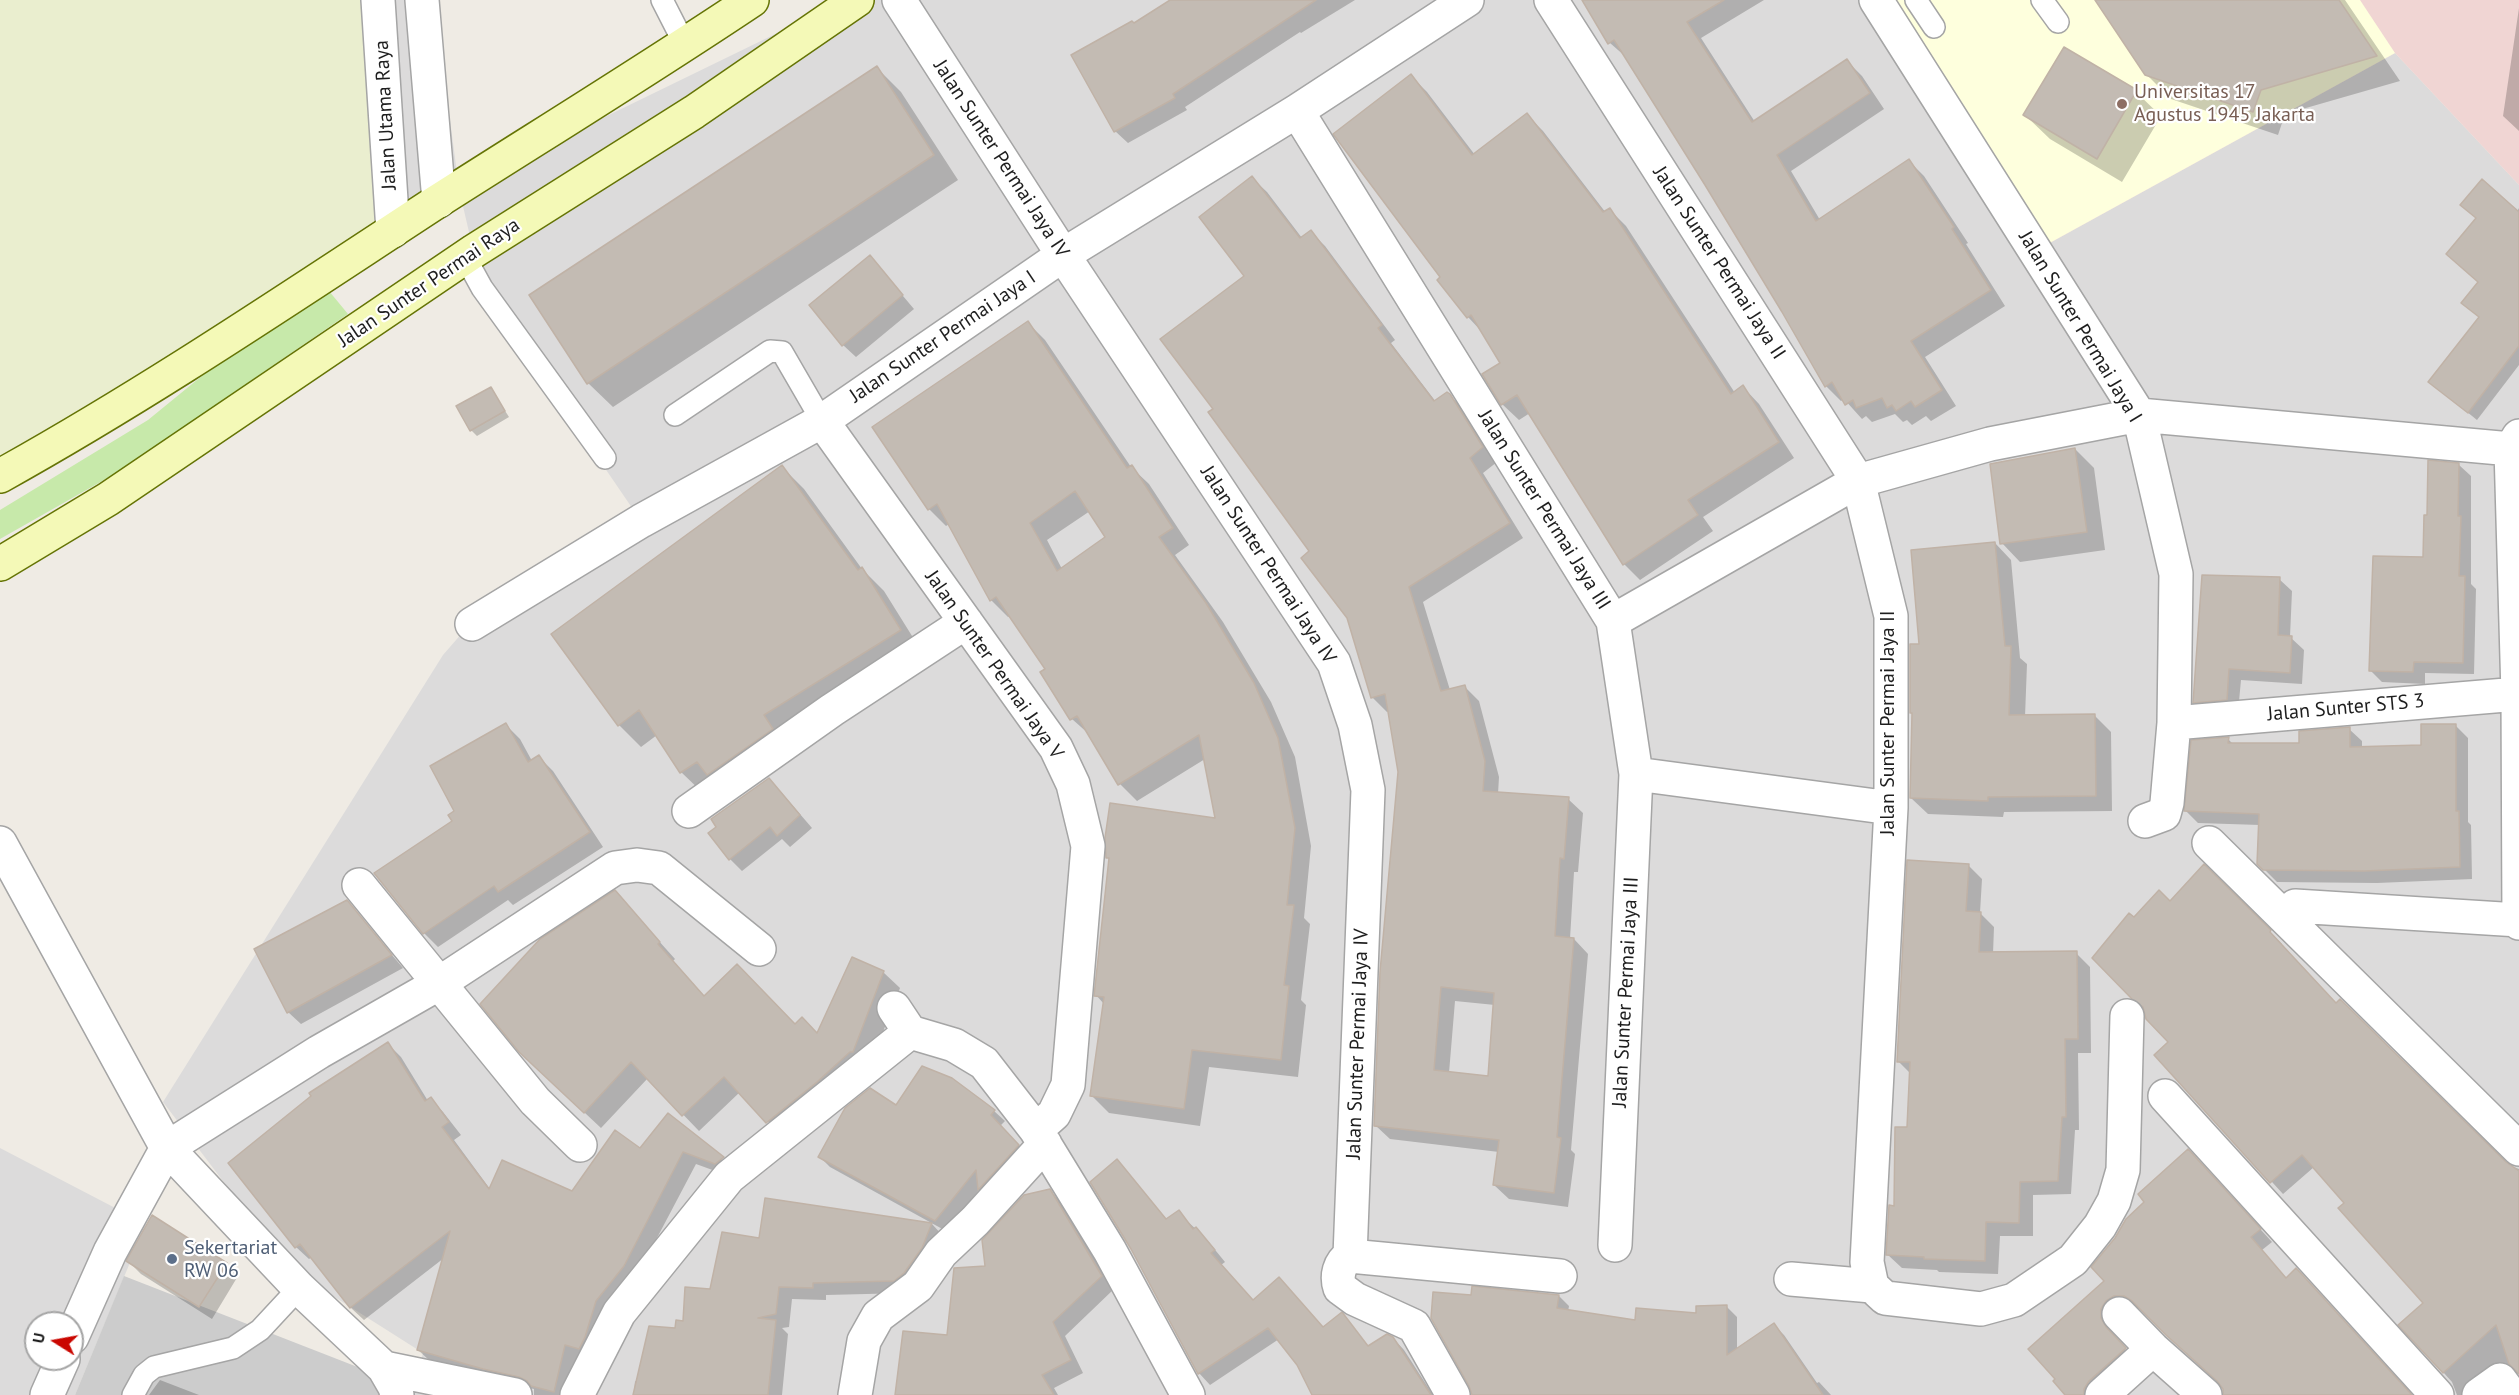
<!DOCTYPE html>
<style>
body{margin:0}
#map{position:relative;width:2519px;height:1395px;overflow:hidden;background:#efebe4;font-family:"PT Sans",sans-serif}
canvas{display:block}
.north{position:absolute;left:24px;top:1311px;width:60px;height:60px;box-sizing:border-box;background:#fff;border:2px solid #a5a5a5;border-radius:50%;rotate:281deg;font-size:16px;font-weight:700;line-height:24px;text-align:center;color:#1e1e1e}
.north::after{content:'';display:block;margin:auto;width:21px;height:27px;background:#ca0701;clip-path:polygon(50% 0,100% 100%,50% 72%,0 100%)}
</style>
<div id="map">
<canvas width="2519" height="1395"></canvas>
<div class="north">U</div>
</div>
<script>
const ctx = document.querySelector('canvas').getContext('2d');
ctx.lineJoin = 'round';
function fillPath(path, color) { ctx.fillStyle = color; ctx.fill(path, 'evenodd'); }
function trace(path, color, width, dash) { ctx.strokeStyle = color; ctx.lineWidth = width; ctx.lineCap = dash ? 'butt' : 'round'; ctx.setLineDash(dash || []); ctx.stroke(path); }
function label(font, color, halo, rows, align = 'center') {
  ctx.font = font + ' "PT Sans",sans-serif'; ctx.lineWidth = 4.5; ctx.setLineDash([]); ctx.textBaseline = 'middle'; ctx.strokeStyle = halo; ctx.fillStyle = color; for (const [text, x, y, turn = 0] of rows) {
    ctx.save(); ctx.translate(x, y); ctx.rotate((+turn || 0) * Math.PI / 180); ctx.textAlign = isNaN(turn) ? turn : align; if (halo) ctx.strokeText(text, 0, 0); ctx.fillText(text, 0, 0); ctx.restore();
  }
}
fillPath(new Path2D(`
 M 382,0 L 434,0 L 459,188 L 845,0 L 1876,0 L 2035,251 L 2395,53 L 2519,185 L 2519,1395 L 412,1395 L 423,1353 L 289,1268 L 163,1102 L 443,655 L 463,632 L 641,521 L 482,288 L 459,189 L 393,231 Z
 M 0,1148 L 146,1224 L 75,1395 L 0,1395 ZM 36,1323 L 72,1323 L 72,1359 L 36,1359 Z`), '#dcdbdb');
fillPath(new Path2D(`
 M 1876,0 L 2519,0 L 2519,185 L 2395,53 L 2035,251 Z`), '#f0d5d3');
fillPath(new Path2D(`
 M 1876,0 L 2360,0 L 2395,53 L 2035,251 Z`), '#feffdd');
fillPath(new Path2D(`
 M 124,1276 L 414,1389 L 412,1395 L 75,1395 Z`), '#ccc');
fillPath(new Path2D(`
 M 0,0 L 370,0 L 393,231 L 0,476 Z`), '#eaeecf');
fillPath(new Path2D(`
 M 329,291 L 348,314 L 118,472 L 0,539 L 0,510 L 148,420 L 241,344 Z`), '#c7e9aa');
fillPath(new Path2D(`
 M 1178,0 L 1355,0 L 1301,33 L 1300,32 L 1185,107 L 1187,110 L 1128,143 L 1115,131 L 1134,24 Z
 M 1584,0 L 1764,0 L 1701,38 L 1755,122 L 1847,61 L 1862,76 L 1884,109 L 1791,171 L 1820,220 L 1909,161 L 1924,176 L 1968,243 L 1966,244 L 2005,306 L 1925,357 L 1956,406 L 1931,421 L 1926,416 L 1912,425 L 1907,420 L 1903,422 L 1895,414 L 1872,422 L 1866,416 L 1862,419 L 1844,399 L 1841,401 L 1826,386 L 1759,271 L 1626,57 L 1610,43 Z
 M 2096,0 L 2345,0 L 2400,81 L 2285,114 L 2278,135 L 2171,99 L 2146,74 Z
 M 2519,8 L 2519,131 L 2503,116 Z
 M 2064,49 L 2136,92 L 2161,116 L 2122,182 L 2050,139 L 2025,115 Z
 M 876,67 L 901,92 L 958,180 L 613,407 L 588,383 Z
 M 1411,76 L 1427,92 L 1475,155 L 1527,115 L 1543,131 L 1606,213 L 1610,210 L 1626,226 L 1735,393 L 1743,387 L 1759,404 L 1794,458 L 1703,517 L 1713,531 L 1640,580 L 1624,564 L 1530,413 L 1519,420 L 1502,404 L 1484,375 L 1502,363 L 1484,334 L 1468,317 L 1442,278 Z
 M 1252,178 L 1267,192 L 1302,238 L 1311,232 L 1325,246 L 1395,340 L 1391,343 L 1436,402 L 1449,395 L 1465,410 L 1497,462 L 1483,473 L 1523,538 L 1423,602 L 1450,690 L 1465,687 L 1479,701 L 1499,777 L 1498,794 L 1568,799 L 1583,813 L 1578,872 L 1574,872 L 1570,939 L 1574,939 L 1588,954 L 1571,1150 L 1575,1154 L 1568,1207 L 1509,1199 L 1494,1185 L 1499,1152 L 1390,1139 L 1375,1125 L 1400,772 L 1389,711 L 1387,712 L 1372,697 L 1349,618 L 1311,551 L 1215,409 L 1246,276 ZM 1455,1001 L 1495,1005 L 1489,1078 L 1449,1073 Z
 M 2519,208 L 2519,365 L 2477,420 L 2430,382 L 2480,318 L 2463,303 L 2479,283 Z
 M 870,257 L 914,309 L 856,357 L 843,345 Z
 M 1028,323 L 1045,340 L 1131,467 L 1149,484 L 1189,545 L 1175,555 L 1223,622 L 1271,702 L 1295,757 L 1311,846 L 1304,918 L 1310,924 L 1301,1000 L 1306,1005 L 1298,1077 L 1209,1067 L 1200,1126 L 1109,1113 L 1092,1096 L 1104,1004 L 1096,995 L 1110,860 L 1107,857 L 1216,819 L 1205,759 L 1137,801 L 1120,784 L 1090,735 L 1072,719 L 1047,670 L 1010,616 L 1008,617 L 991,600 L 949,524 L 946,526 L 929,509 ZM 1090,511 L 1107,537 L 1062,569 L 1047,540 Z
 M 491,389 L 509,417 L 477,436 L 471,430 Z
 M 2075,449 L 2094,468 L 2105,550 L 2020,562 L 2002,543 Z
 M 2459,465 L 2471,476 L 2471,584 L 2476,589 L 2474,674 L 2425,673 L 2425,684 L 2382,682 L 2370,670 L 2424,559 Z
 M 782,467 L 804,489 L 862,569 L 884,591 L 922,652 L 704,794 L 681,772 L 657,735 L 641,747 L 619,725 Z
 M 1995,543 L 2011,560 L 2020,658 L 2027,664 L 2025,717 L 2095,716 L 2111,732 L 2112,811 L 2004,812 L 2003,817 L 1928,814 L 1911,798 L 1914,715 L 1911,713 L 1921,645 Z
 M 2279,579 L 2292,591 L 2290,637 L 2304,650 L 2302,684 L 2241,680 L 2238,712 L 2207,714 L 2195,702 Z
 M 506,725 L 520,739 L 532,761 L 539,757 L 553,771 L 603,847 L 513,905 L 508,900 L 438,947 L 424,933 L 456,811 Z
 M 2455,725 L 2468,738 L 2468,822 L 2471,825 L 2472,879 L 2377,883 L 2277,882 L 2259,864 L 2260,825 L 2198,823 L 2186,811 L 2228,739 L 2234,745 L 2300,744 L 2349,729 L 2362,741 L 2362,748 L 2422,747 Z
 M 781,792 L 812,828 L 790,847 L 782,839 L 742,871 L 730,859 Z
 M 1968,865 L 1982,879 L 1980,913 L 1994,927 L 1993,954 L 2076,953 L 2090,967 L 2091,1053 L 2078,1053 L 2079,1130 L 2075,1130 L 2071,1194 L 2033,1195 L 2033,1236 L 2000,1236 L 1998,1274 L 1939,1272 L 1937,1270 L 1902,1268 L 1888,1255 L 1909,1128 L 1911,1074 L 1898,1061 Z
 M 2204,866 L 2282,944 L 2281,945 L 2336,1005 L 2505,1164 L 2519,1169 L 2519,1374 L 2512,1373 L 2478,1395 L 2457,1395 L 2452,1382 L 2401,1325 L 2425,1303 L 2346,1203 L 2314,1167 L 2283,1194 L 2156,1055 L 2171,1042 L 2145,1010 L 2094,958 L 2134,919 L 2170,903 Z
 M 615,892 L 675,959 L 673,961 L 705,997 L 818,1035 L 883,972 L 900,988 L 869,1068 L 784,1138 L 740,1092 L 699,1131 L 648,1078 L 601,1128 L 537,1068 Z
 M 347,902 L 403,968 L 301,1024 L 288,1012 Z
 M 388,1044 L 401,1057 L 428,1101 L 431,1099 L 443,1112 L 461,1135 L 454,1140 L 490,1189 L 572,1193 L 640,1150 L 669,1115 L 735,1171 L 729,1176 L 696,1164 L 592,1361 L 577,1357 L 569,1395 L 534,1395 L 534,1389 L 440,1370 L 418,1350 L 444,1258 L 364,1320 L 351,1308 L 312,1257 L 309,1259 L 296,1247 Z
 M 994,1111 L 1005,1121 L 1000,1126 L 1028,1156 L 989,1199 L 979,1190 L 946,1231 L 830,1167 L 820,1157 Z
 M 2200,1163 L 2272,1242 L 2262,1250 L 2287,1279 L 2411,1395 L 2225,1395 L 2221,1383 L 2146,1312 L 2137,1308 L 2127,1308 L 2112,1322 L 2112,1331 L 2117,1341 L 2137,1361 L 2100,1395 L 2067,1395 L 2106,1281 Z
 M 1128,1173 L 1167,1220 L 1178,1212 L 1207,1240 L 1225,1262 L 1221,1265 L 1254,1301 L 1324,1328 L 1341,1314 L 1369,1347 L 1393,1338 L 1404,1350 L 1433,1395 L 1314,1395 L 1298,1365 L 1279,1339 L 1210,1385 L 1199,1373 L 1132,1248 Z
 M 1050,1191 L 1063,1204 L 1114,1289 L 1065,1336 L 1083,1373 L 1054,1388 L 1058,1395 L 897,1395 L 948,1336 L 987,1268 Z
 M 766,1200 L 932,1224 L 944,1237 L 907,1293 L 826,1295 L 826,1300 L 792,1299 L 789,1327 L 782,1328 L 788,1334 L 782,1395 L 634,1395 L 635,1381 L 637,1382 L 676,1330 L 760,1240 Z
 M 128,1261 L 226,1264 L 238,1276 L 212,1319 L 141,1274 Z
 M 1559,1296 L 1569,1306 L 1568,1312 L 1636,1321 L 1698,1314 L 1727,1307 L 1737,1317 L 1737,1350 L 1774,1325 L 1784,1335 L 1817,1383 L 1819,1382 L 1831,1395 L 1473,1395 L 1472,1297 Z
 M 160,1380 L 199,1395 L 149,1395 Z`), '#0003');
const building = new Path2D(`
 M 1170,0 L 1316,0 L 1173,94 L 1175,98 L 1114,132 L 1071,55 L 1132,21 L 1134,23 Z
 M 1582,0 L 1724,0 L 1687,22 L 1752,122 L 1847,59 L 1870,93 L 1777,155 L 1816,221 L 1909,159 L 1954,227 L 1952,229 L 1991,290 L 1911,341 L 1942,390 L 1915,407 L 1911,401 L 1896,411 L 1892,405 L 1887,408 L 1882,398 L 1856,408 L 1853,400 L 1845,405 L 1832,382 L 1825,387 L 1782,312 L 1705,185 L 1614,40 L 1608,44 Z
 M 2095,0 L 2339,0 L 2377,56 L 2261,90 L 2253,112 L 2145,75 Z
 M 2064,47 L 2137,90 L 2097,159 L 2023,115 Z
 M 877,66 L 934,155 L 587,384 L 529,295 Z
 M 1411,74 L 1472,155 L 1527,113 L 1603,212 L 1610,208 L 1731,394 L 1743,385 L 1779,442 L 1688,500 L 1698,515 L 1623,565 L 1517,395 L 1501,405 L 1482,374 L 1500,363 L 1471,315 L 1467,318 L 1437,280 L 1440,277 L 1333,134 Z
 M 1252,176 L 1300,238 L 1311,230 L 1382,325 L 1378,328 L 1434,401 L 1447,392 L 1450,394 L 1483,447 L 1470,458 L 1510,523 L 1409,587 L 1441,691 L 1465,685 L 1485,761 L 1483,791 L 1569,797 L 1564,859 L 1560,858 L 1555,936 L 1574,938 L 1557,1137 L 1561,1138 L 1554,1193 L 1493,1185 L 1499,1140 L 1374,1126 L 1380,972 L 1398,772 L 1385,694 L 1371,698 L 1347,618 L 1301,558 L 1309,551 L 1208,412 L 1213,409 L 1160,339 L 1244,276 L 1199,217 ZM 1441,987 L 1494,993 L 1488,1076 L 1434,1070 Z
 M 2482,179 L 2519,212 L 2519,346 L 2468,413 L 2428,382 L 2479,317 L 2461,303 L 2478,282 L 2446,254 L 2476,218 L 2460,205 Z
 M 870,255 L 903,295 L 842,346 L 809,305 Z
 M 1028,321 L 1127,468 L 1132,465 L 1173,528 L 1159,537 L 1206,603 L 1254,683 L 1278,738 L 1295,828 L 1287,905 L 1294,905 L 1284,985 L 1289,986 L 1281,1060 L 1192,1050 L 1184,1109 L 1090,1096 L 1104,997 L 1094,996 L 1109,858 L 1106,858 L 1105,838 L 1110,803 L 1215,818 L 1199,735 L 1118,785 L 1077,716 L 1070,720 L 1040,672 L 1045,669 L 996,597 L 990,601 L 937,504 L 928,510 L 872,427 ZM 1075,491 L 1105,537 L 1057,571 L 1030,523 Z
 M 491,387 L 505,411 L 470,431 L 456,406 Z
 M 2075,448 L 2087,532 L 2000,544 L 1990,464 Z
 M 2428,460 L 2459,463 L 2458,516 L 2461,516 L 2459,576 L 2465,576 L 2463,663 L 2414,662 L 2413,672 L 2369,671 L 2373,556 L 2423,557 L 2424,515 L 2427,515 Z
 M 782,465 L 858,570 L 862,567 L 901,630 L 764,715 L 773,729 L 707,775 L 697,762 L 680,773 L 639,710 L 618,726 L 551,634 Z
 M 1995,542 L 2005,646 L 2011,646 L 2009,715 L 2095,714 L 2096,796 L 1988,797 L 1988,801 L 1910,798 L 1912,713 L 1910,713 L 1910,644 L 1919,644 L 1911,550 Z
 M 2202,575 L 2280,577 L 2278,635 L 2292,636 L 2290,673 L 2229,669 L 2227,700 L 2193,703 Z
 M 506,723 L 528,762 L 539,755 L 590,832 L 498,892 L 494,886 L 423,934 L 374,873 L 452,821 L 448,815 L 454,811 L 430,766 Z
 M 2421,724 L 2456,724 L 2456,811 L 2459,811 L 2460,867 L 2364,871 L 2263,870 L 2257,864 L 2259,814 L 2184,811 L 2191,740 L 2229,737 L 2228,743 L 2299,743 L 2299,731 L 2350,727 L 2350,747 L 2421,745 Z
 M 769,778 L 800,815 L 777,836 L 770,827 L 729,860 L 708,833 L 716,827 L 711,819 Z
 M 1907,860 L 1969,864 L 1966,911 L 1981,912 L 1979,952 L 2077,951 L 2078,1039 L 2065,1039 L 2066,1117 L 2062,1117 L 2058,1181 L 2020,1182 L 2019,1223 L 1986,1222 L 1985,1261 L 1924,1259 L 1924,1257 L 1886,1255 L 1889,1205 L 1894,1206 L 1895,1127 L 1907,1127 L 1910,1062 L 1897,1062 Z
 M 2204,864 L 2271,930 L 2270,932 L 2336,1003 L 2340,999 L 2506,1162 L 2519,1171 L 2519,1374 L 2509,1364 L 2496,1325 L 2443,1373 L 2398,1325 L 2423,1303 L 2338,1208 L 2344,1203 L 2302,1155 L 2270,1183 L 2154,1055 L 2168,1042 L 2146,1019 L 2143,1007 L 2132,999 L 2092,958 L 2129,913 L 2134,917 L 2159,890 L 2170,901 Z
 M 615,890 L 660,942 L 658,944 L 704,996 L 737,964 L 795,1024 L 802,1017 L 817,1033 L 852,957 L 884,971 L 853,1052 L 850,1052 L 817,1082 L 766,1123 L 724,1077 L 682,1116 L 631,1062 L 584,1113 L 519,1052 L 480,1004 L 540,939 Z
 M 347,900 L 392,955 L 287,1013 L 254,949 Z
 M 388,1042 L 425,1101 L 431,1097 L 449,1122 L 442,1127 L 489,1189 L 502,1160 L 572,1191 L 615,1130 L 640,1148 L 668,1113 L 724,1157 L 715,1164 L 683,1152 L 624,1266 L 596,1301 L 585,1337 L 579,1349 L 565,1345 L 554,1392 L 531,1386 L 527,1381 L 519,1377 L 483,1369 L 417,1350 L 450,1231 L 350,1308 L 300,1244 L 295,1248 L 228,1163 L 311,1096 L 309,1093 Z
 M 922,1066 L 952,1078 L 995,1110 L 991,1115 L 1019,1145 L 978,1190 L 976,1170 L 935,1221 L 818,1157 L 845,1108 L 870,1088 L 896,1105 Z
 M 2188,1149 L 2261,1229 L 2251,1237 L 2286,1278 L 2296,1268 L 2412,1395 L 2223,1395 L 2223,1389 L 2217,1381 L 2166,1335 L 2132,1301 L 2124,1296 L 2114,1296 L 2106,1301 L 2101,1309 L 2101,1318 L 2106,1327 L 2126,1348 L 2089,1381 L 2084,1389 L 2084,1395 L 2065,1395 L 2053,1381 L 2055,1379 L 2028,1349 L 2104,1281 L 2091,1267 L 2115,1238 L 2126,1219 L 2144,1202 L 2138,1194 Z
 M 1117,1159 L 1166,1219 L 1179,1210 L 1193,1229 L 1196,1227 L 1215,1250 L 1211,1253 L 1253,1300 L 1279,1277 L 1323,1327 L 1342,1312 L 1368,1346 L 1387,1334 L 1393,1337 L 1431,1395 L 1312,1395 L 1297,1365 L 1268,1328 L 1198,1374 L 1131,1249 L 1090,1182 Z
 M 1050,1189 L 1102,1276 L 1053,1322 L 1071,1360 L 1042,1375 L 1054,1395 L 895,1395 L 903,1331 L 947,1335 L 954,1268 L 985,1266 L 982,1240 L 1024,1195 Z
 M 765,1198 L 932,1223 L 922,1248 L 904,1273 L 894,1281 L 813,1283 L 813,1288 L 779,1287 L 776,1314 L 758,1318 L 776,1320 L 768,1395 L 633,1395 L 649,1326 L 675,1328 L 676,1320 L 683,1321 L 685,1287 L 710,1289 L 722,1232 L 759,1238 Z
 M 152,1215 L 227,1263 L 199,1307 L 126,1261 Z
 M 1472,1286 L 1559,1295 L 1557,1308 L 1635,1320 L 1636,1308 L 1696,1313 L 1696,1306 L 1727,1305 L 1727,1355 L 1774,1323 L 1823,1395 L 1472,1395 L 1469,1386 L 1431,1318 L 1433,1292 L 1471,1295 Z`);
fillPath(building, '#c3bbb3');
trace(building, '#c0b2a6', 1.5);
const lane = new Path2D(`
 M 662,0 L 685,45
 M 1916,0 L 1934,27
 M 2042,0 L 2058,22
 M 465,257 L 482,288 L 605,458
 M 675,415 L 770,351 L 782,352 L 822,421
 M 133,1395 L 144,1375 L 154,1367 L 233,1348 L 260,1330 L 299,1288`);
const street = new Path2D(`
 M 378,0 L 393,231
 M 422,0 L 439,201
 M 899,0 L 1063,255 L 1334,663 L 1355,725 L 1368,790 L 1350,1256 L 1560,1276
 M 1551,0 L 1858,481 L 1891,616 L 1891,808 L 1867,1262 L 1872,1286 L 1885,1298 L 1981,1309 L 2014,1300 L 2073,1260 L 2100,1226 L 2114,1201 L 2123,1170 L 2127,1016
 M 1876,0 L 2139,415 L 2176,574 L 2174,723 L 2167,803 L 2164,814 L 2145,821
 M 1297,111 L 1613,621 L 1636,774 L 1615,1245
 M 822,421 L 1056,748 L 1073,784 L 1088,846 L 1068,1085 L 1054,1114 L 1036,1130 L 984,1063 L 954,1045 L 910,1032
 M 2519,436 L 2511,449 L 2518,694 L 2519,923
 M 1613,621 L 1858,481 L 1990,444 L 2139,415 L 2511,449
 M 472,624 L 641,521 L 822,421 L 1063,255 L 1297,111 L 1467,0
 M 2174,723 L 2518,694
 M 1636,774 L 1891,808
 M 689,811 L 832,710 L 966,622
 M 0,843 L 167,1148 L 299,1288 L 384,1368 L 395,1387 L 397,1395
 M 2209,843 L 2519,1149
 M 359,885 L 535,1101 L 580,1145
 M 2295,906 L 2519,920
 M 2165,1096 L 2437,1395
 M 1036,1130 L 1110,1251 L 1188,1395
 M 1350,1256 C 1339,1263 1336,1276 1340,1288 L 1355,1299 L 1414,1326 L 1453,1395
 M 1791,1279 L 1872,1286
 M 2119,1314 L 2153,1349 L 2205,1395
 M 72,1337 L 110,1252 L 167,1148 L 319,1052 L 438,984 L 615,868 L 637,865 L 659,868 L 759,949
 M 384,1368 L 515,1395
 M 47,1395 L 63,1359
 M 577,1395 L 619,1313 L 729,1177 L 910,1032 L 894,1008
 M 855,1395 L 864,1341 L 878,1316 L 918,1286 L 941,1253 L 975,1221 L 1045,1144
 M 2102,1395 L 2153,1349
 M 2479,1395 L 2500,1380 L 2511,1395`);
const secondary = new Path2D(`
 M 0,476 C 151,392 294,295 438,201 C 543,134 649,69 752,0
 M 0,564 L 108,499 L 474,251 L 694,112 L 857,0`);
trace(lane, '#a5a5a5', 24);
trace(street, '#a5a5a5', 36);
trace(secondary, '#657405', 36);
trace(lane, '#fff', 21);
trace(street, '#fff', 33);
trace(secondary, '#f4f9b7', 33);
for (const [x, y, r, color] of [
 [2122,104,6,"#8d6e63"],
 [172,1259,6,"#5c6f8a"]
]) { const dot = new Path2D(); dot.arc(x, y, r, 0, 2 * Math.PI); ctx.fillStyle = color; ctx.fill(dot); trace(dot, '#fff', 2); }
label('20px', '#785e54', '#fff', [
 ["Universitas 17",2134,92],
 ["Agustus 1945 Jakarta",2134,115]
], 'left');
label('20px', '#1e1e1e', '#fff', [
 ["Jalan Utama Raya",386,115,-93],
 ["Jalan Sunter Permai Jaya IV",1001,159,57],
 ["Jalan Sunter Permai Jaya II",1719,263,57],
 ["Jalan Sunter Permai Raya",429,283,-34],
 ["Jalan Sunter Permai Jaya I",2080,327,59],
 ["Jalan Sunter Permai Jaya I",943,337,-34],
 ["Jalan Sunter Permai Jaya III",1544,510,58],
 ["Jalan Sunter Permai Jaya IV",1268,565,57],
 ["Jalan Sunter Permai Jaya V",994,665,55],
 ["Jalan Sunter STS 3",2346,708,-5],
 ["Jalan Sunter Permai Jaya II",1888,723,-90],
 ["Jalan Sunter Permai Jaya III",1626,992,-87],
 ["Jalan Sunter Permai Jaya IV",1358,1044,-88]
]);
label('20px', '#4e5e75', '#fff', [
 ["Sekertariat",184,1248],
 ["RW 06",184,1271]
], 'left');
</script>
